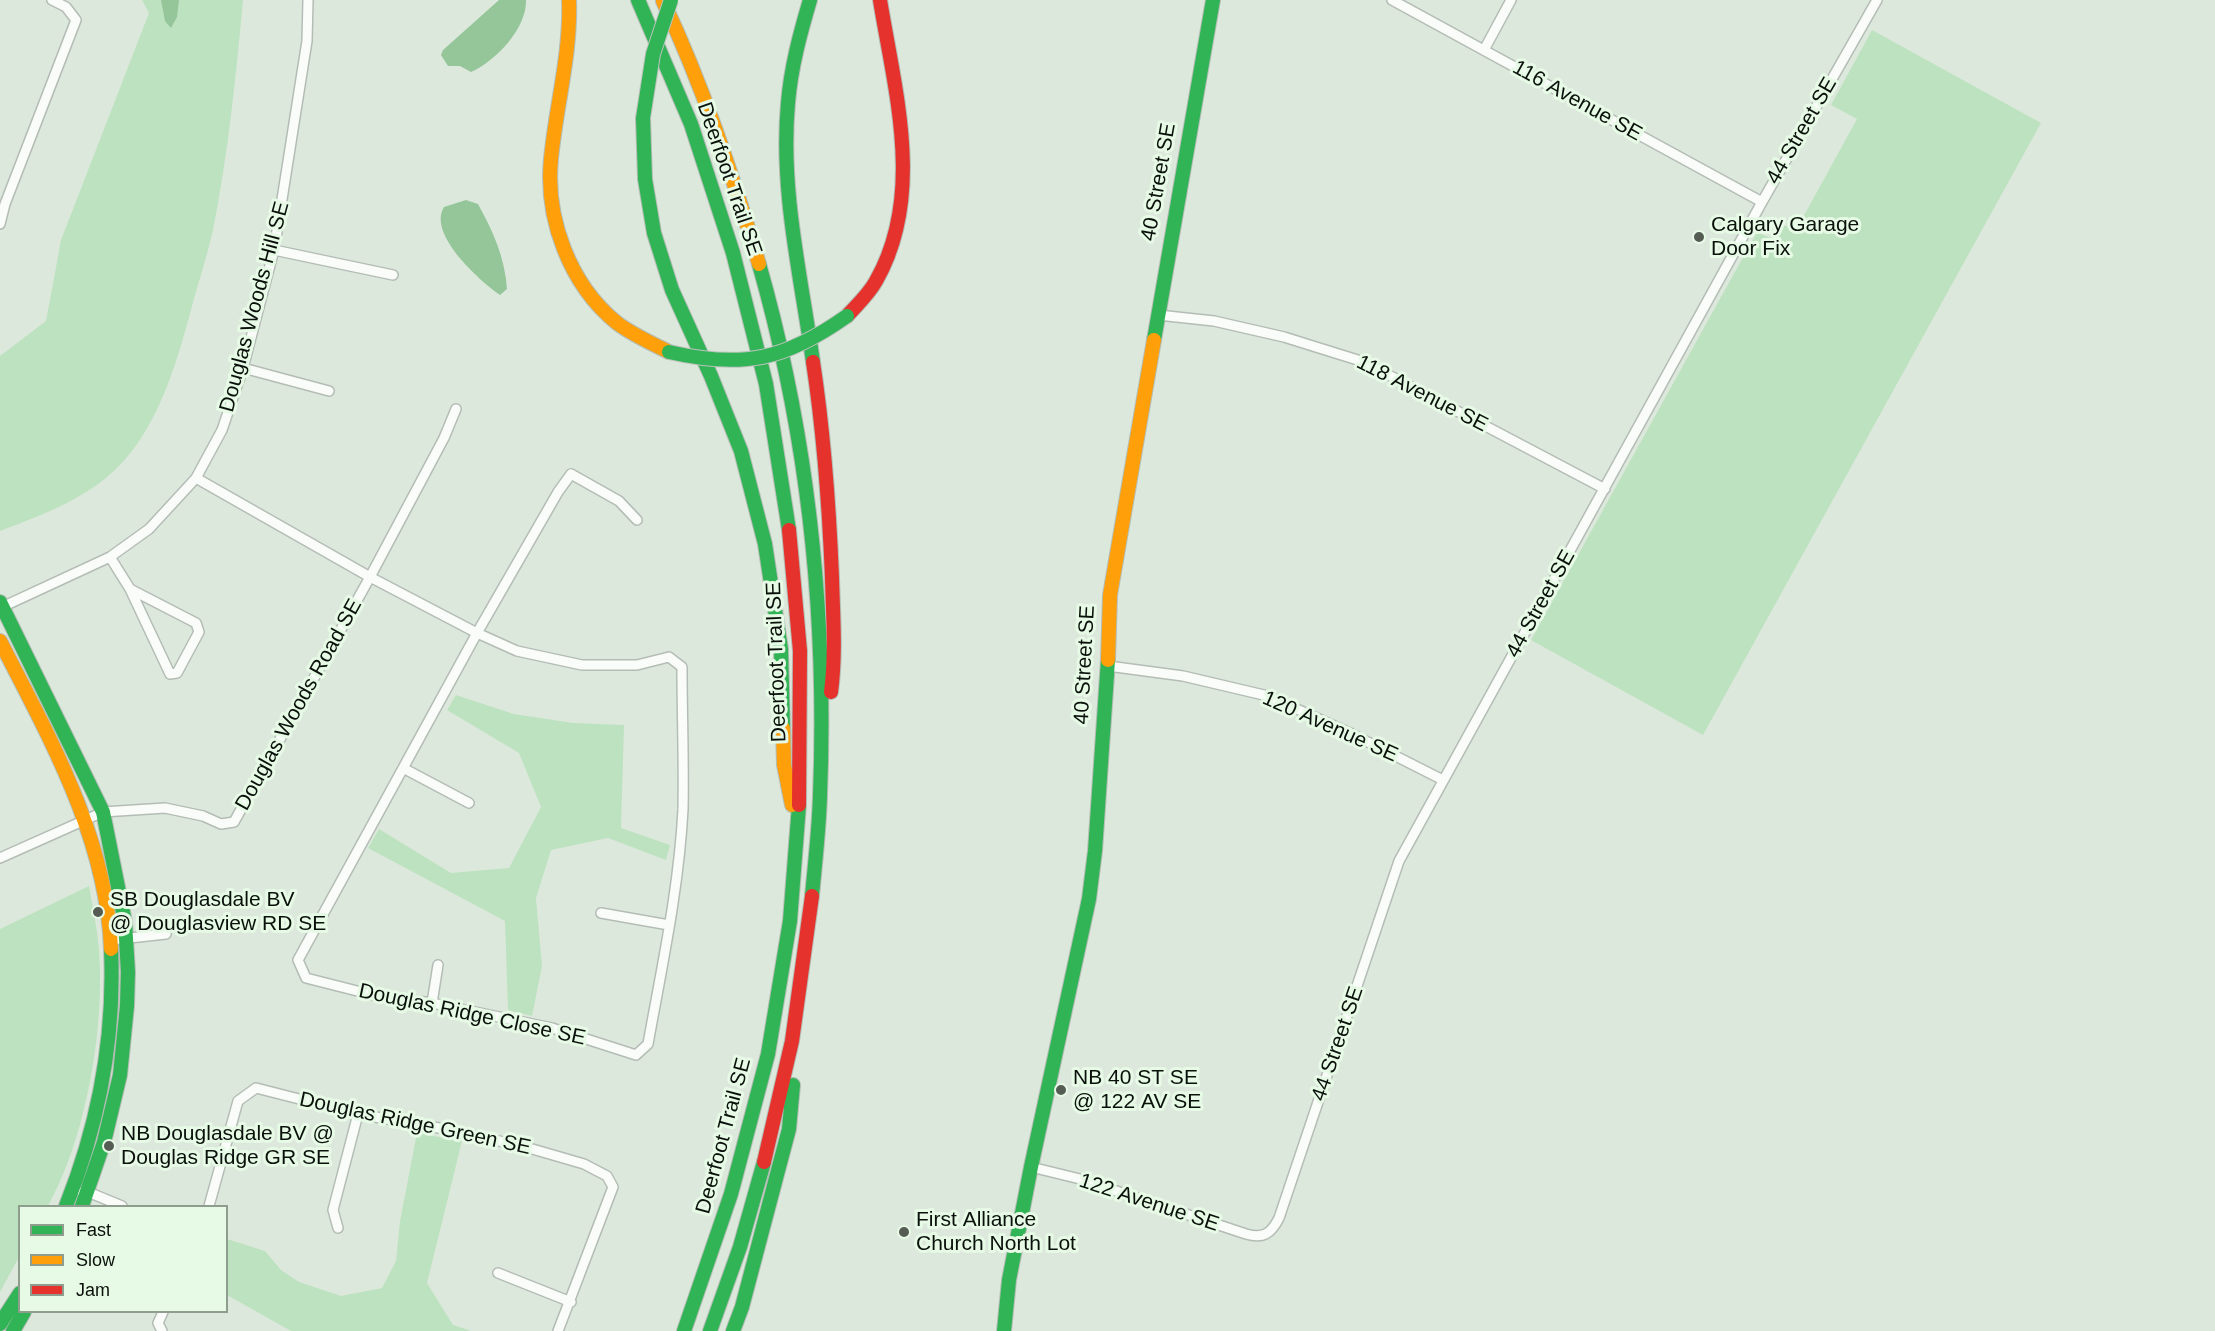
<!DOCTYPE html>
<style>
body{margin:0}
#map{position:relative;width:2215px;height:1331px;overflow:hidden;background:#dde8dd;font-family:Arial,sans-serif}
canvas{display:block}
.legend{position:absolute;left:18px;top:1205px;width:210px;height:108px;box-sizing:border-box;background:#e6fae6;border:2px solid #8e9d8e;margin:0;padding:8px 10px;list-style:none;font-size:18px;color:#0a110b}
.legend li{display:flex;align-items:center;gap:12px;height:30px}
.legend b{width:30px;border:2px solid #8e9d8e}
</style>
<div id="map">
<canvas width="2215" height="1331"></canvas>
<ul class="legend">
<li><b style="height:8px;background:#30b455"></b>Fast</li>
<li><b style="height:8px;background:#ff9f0a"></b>Slow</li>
<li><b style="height:8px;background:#e5322d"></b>Jam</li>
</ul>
</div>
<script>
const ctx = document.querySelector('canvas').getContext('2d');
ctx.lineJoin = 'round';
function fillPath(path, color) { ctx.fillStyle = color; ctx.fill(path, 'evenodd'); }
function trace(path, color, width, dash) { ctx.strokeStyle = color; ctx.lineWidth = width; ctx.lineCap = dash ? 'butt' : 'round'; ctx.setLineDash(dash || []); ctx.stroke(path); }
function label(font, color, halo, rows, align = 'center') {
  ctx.font = font + ' Arial,sans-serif'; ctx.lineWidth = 6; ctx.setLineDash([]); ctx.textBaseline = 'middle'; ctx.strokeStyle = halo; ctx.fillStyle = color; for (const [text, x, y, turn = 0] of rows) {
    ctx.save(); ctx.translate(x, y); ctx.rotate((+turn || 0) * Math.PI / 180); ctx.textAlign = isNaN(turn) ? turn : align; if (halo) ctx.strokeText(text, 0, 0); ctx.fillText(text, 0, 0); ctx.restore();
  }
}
fillPath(new Path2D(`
 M 142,0 L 243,0 C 236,77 228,154 213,230 C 207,257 198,283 191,310 C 175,369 155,438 106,478 C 75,503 37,517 0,531 L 0,356 L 46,321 L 61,240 L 149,13 Z
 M 1872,30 L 2041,123 L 1703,735 L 1531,640 L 1757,232 L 1770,238 L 1779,225 L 1783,225 L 1796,230 L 1857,119 L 1831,105 Z
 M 456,695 L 514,714 L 573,723 L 624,725 L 621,828 L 670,845 L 666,860 L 608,838 L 551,850 L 536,898 L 542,966 L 532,1016 L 508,1010 L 505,921 L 368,848 L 379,829 L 451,873 L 509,868 L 541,807 L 519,753 L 447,710 Z
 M 89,886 C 92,904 96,922 98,940 C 107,1019 87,1137 48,1206 L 20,1206 L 19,1257 L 0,1292 L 0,929 Z
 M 417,1133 L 462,1141 L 427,1283 L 453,1325 L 471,1331 L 291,1331 L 227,1295 L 227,1239 L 265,1251 L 281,1270 L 299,1282 L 341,1296 L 382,1288 L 396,1261 L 400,1221 Z`), '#bde2bf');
fillPath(new Path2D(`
 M 161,0 L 179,0 L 177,17 L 171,28 L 165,21 Z
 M 499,0 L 526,0 C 527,28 496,61 471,72 L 460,66 L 448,66 L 441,55 L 443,50 Z
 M 466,200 L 478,204 C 493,231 505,258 507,289 L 500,295 C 480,281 427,234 444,207 Z`), '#95c699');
const street = new Path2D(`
 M 1392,0 L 1762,202
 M 1484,50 L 1511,0
 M 0,224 L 5,204 L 76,20 L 66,7 L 52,0
 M 274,250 L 393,275
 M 1158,315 L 1214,321 L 1284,337 L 1364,362 L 1605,489
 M 243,368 L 329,391
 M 196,478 L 370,577 L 477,633 L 517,651 L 582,665 L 637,665 L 669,657 L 682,667 C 682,714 684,762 683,809 C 679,888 662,966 648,1044 L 636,1055 L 552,1028 L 432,1003 L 373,995 L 306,978 L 298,960 L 477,633 L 558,492 L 571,474 L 619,501 L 637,520
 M 110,557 L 130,589 L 170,674 L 177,673 L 199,632 L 196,623 L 130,589
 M 0,608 L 110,557 L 149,529 L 196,478 L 222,430 L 243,368 L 274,250 L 307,41 L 308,0
 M 1108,666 L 1183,676 L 1268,696 L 1352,734 L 1443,780
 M 403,768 L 469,803
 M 0,858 L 103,812 L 165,808 L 203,816 L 221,824 L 234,822 L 370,577 L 444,438 L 456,409
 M 601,913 L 669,925
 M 111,940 L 166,934
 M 432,1003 L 438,965
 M 1031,1167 L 1080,1179 L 1246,1234 C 1263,1239 1271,1234 1279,1218 L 1399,861 L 1762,202 L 1877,0
 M 82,1192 L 88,1192 L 122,1206
 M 209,1206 L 238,1101 L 256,1088 L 358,1114 L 439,1128 L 522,1146 L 584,1164 L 607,1176 L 613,1187 L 558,1331
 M 338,1228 L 333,1210 L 358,1114
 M 498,1273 L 571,1302
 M 162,1331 L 158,1323 L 163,1312`);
const fast = new Path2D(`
 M 638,0 L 691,124 L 733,253 L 766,384 L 789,530
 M 810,0 C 800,34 791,67 788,103 C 780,190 801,276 813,362
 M 643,118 L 645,179 L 654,233 L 672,290 L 711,376 L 741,451 L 765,544 L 781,649 L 783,728
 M 759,264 C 808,436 827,617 820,796 C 819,830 815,863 812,896
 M 1154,340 L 1213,0
 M 0,602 L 103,812 L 125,922 L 128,972 L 127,1006 L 120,1075 L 104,1142 L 82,1206
 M 66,1206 C 99,1123 115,1038 111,949
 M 0,1324 L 20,1293
 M 13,1331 L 24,1312
 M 684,1331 L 731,1194 L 768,1054 L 790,921 L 799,805
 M 710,1331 L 740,1247 L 764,1162
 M 733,1331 L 742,1307 L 789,1129 L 793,1085
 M 1004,1331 L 1009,1280 L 1031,1167 L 1089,899 L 1095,851 L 1108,660`);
const slow = new Path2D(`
 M 569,0 C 571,54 556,106 551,159 C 545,219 570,285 617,323 C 633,335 651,343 669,352
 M 663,1 C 703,86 732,174 759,264
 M 0,641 C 49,737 107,838 111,949
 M 1108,660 L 1110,595 L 1154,340
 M 783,728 L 784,765 L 792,805`);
const jam = new Path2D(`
 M 847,316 C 857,305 869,294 876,281 C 925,195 895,92 880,0
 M 813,362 C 824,434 829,505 832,577 C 833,616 836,654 831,692
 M 789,530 L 800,651 L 799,805
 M 764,1162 L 792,1041 L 812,896`);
trace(street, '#b4bdb5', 12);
trace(fast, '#b4bdb5', 16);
trace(slow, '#b4bdb5', 16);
trace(jam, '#b4bdb5', 16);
trace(street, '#fafcfa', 9);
trace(fast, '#30b455', 14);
trace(slow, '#ff9f0a', 14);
trace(jam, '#e5322d', 14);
const fastBridge = new Path2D(`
 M 643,118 L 653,54 L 671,0
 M 669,352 C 743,369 785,360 847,316`);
trace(fastBridge, '#bdc3be', 16, []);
trace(fastBridge, '#30b455', 14);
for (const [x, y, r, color] of [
 [1699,237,6,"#545c54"],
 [98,912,6,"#545c54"],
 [1061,1090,6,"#545c54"],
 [109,1146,6,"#545c54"],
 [904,1232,6,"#545c54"]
]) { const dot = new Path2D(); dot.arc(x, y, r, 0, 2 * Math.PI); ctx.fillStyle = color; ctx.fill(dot); trace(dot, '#e6fae6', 2); }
label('21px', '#0a110b', '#e6fae6', [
 ["116 Avenue SE",1577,101,29],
 ["44 Street SE",1802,131,-60],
 ["Deerfoot Trail SE",729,179,71],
 ["40 Street SE",1159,182,-80],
 ["Douglas Woods Hill SE",255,307,-75],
 ["118 Avenue SE",1422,394,27],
 ["44 Street SE",1541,604,-61],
 ["Deerfoot Trail SE",777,662,-92],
 ["40 Street SE",1085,665,-87],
 ["Douglas Woods Road SE",299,705,-61],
 ["120 Avenue SE",1330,727,24],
 ["Douglas Ridge Close SE",472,1015,12],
 ["44 Street SE",1338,1044,-71],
 ["Douglas Ridge Green SE",415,1124,12],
 ["Deerfoot Trail SE",724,1136,-75],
 ["122 Avenue SE",1149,1203,18]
]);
label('21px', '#0a110b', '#e6fae6', [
 ["Calgary Garage",1711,225],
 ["Door Fix",1711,249],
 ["SB Douglasdale BV",110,900],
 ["@ Douglasview RD SE",110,924],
 ["NB 40 ST SE",1073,1078],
 ["@ 122 AV SE",1073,1102],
 ["NB Douglasdale BV @",121,1134],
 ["Douglas Ridge GR SE",121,1158],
 ["First Alliance",916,1220],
 ["Church North Lot",916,1244]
], 'left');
</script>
